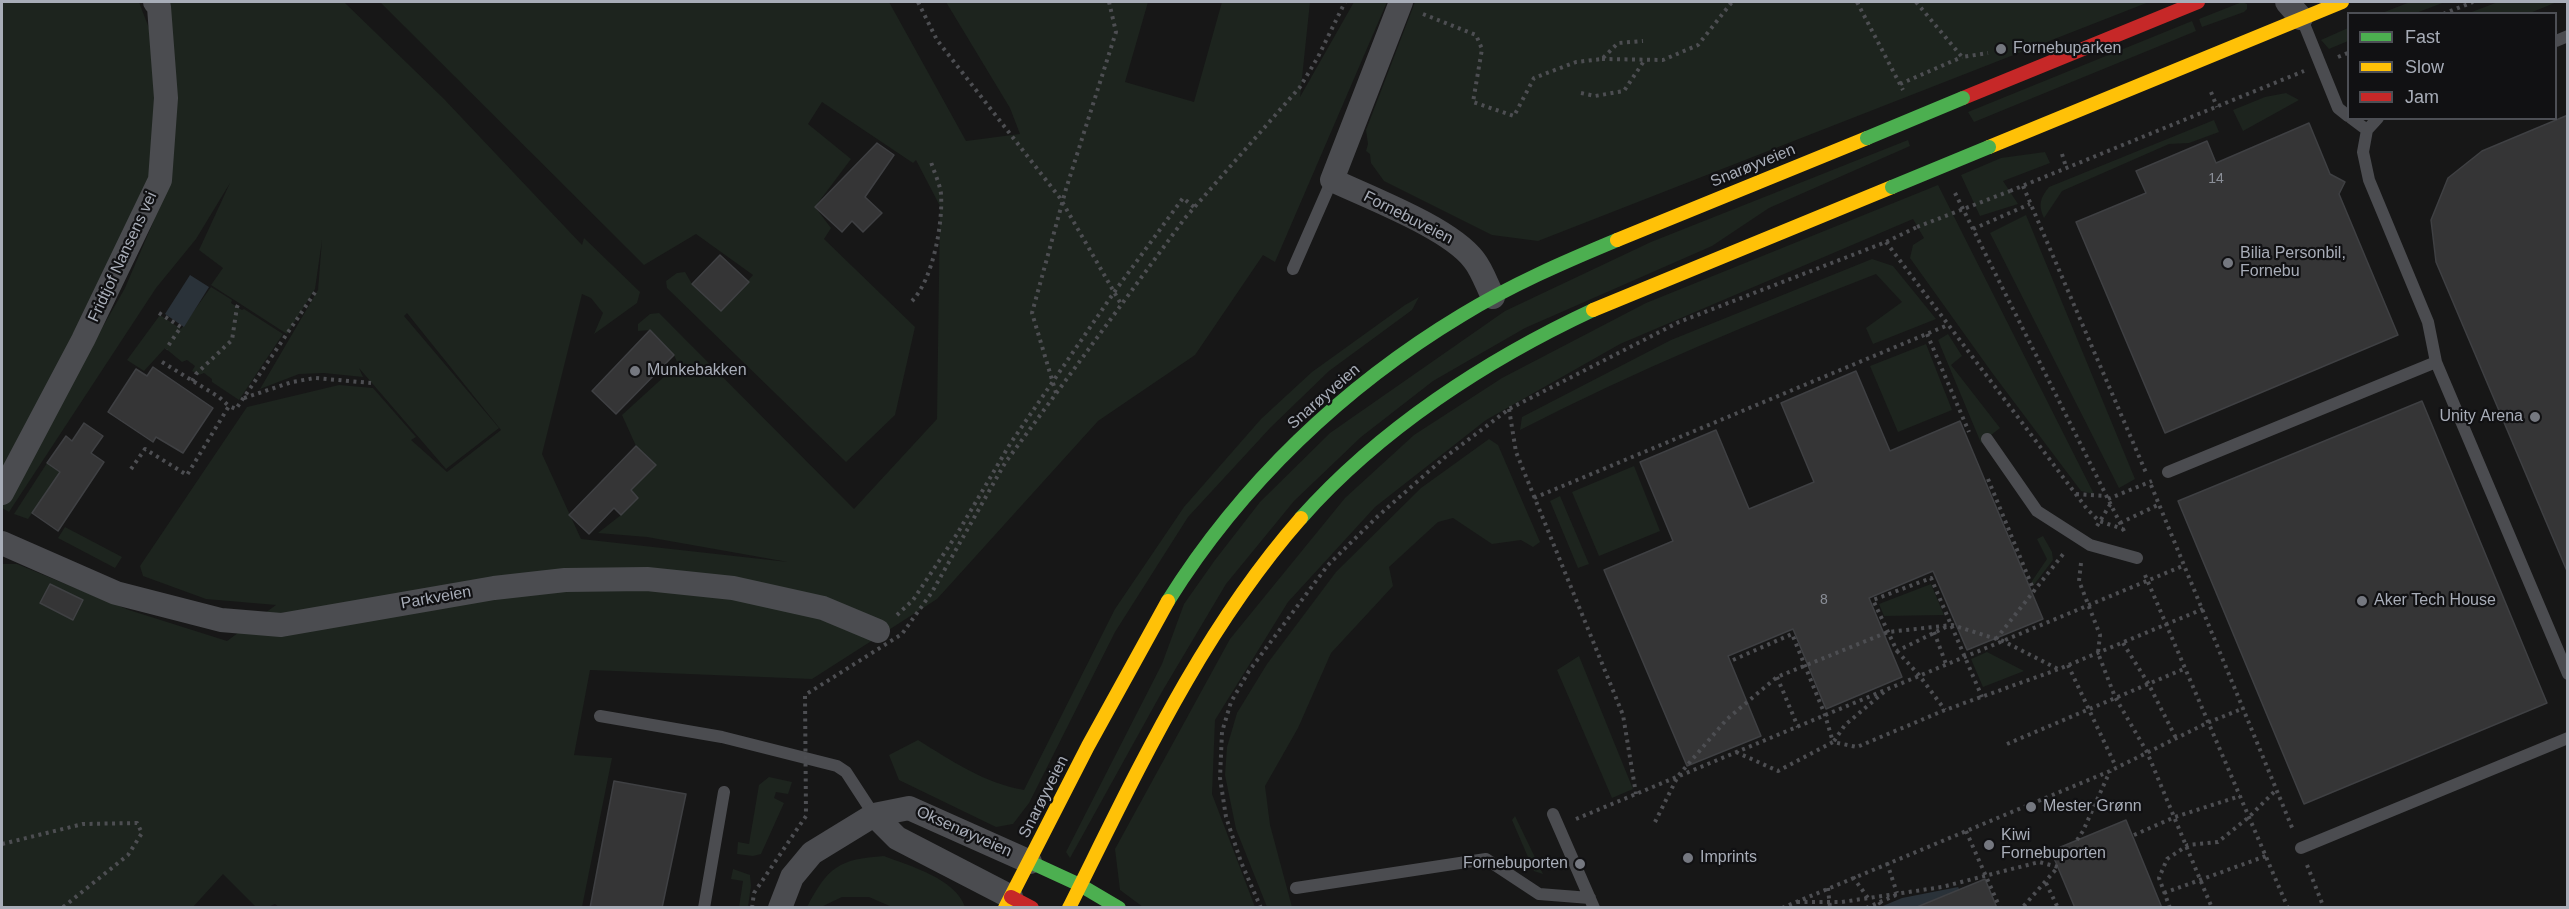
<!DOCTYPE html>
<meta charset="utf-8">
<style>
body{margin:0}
#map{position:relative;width:2569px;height:909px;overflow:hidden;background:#171717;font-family:Helvetica,sans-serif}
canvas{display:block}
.frame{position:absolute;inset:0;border:3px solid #a8adb8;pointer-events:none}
.legend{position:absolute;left:2347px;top:12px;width:210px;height:108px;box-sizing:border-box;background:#111113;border:2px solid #4d4f55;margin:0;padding:8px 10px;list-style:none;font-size:18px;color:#a8adb8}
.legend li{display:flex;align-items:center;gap:12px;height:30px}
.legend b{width:30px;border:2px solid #4d4f55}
</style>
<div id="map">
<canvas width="2569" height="909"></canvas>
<div class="frame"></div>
<ul class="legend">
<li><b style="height:8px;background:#4caf50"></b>Fast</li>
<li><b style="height:8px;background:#ffc107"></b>Slow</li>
<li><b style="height:8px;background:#c62828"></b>Jam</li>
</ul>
</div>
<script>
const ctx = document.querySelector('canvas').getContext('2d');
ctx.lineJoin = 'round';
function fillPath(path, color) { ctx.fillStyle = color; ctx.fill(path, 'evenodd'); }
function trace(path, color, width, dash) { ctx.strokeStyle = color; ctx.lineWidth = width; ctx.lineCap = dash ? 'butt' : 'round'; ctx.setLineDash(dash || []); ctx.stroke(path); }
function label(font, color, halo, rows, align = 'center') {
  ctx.font = font + ' Helvetica,sans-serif'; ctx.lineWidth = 4.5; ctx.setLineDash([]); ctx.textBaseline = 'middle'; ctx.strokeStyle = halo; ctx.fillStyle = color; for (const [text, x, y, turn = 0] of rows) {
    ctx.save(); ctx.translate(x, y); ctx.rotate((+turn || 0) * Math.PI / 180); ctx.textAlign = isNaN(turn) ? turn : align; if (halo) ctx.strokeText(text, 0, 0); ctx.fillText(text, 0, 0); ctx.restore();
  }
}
fillPath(new Path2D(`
 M 2,2 L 139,2 C 143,14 150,28 153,41 C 163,93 158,151 143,201 L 2,471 Z
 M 163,2 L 344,2 L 444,99 L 582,245 L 584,238 L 640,292 L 637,303 L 594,334 L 603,313 L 591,298 L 582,294 L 542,454 L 581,539 L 788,562 L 647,537 L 598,533 L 621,515 L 638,498 L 631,490 L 656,465 L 636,446 L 622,415 L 678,364 L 674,355 L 650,330 L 638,331 L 638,324 L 650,314 L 659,313 L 854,509 L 937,419 L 940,206 L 916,160 L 913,163 L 822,102 L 808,124 L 851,159 L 815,207 L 831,228 L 824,239 L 915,327 L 895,415 L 846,462 L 667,288 L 666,281 L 677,273 L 685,272 L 692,284 L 721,311 L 753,275 L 696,234 L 644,265 L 380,2 L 889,2 L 966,141 L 1020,134 L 1010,108 L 946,2 L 1148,2 L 1125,82 L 1194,102 L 1222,2 L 1310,2 L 1300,97 L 1354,2 L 1387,2 L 1275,262 L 1263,255 L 1195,355 L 1098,421 L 937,599 L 812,679 L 590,670 L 574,755 L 612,758 L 582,907 L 280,908 L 275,904 L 268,907 L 256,907 L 223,874 L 193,907 L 2,907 L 2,564 L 17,564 L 129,610 L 227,641 L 276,605 L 206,599 L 143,576 L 140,566 L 247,407 L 339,385 L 373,388 L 416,437 L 411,440 L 447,472 L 501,430 L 407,313 L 404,316 L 499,428 L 446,469 L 359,368 L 363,377 L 324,373 L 299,374 L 260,389 L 318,290 L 322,240 L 315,289 L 287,334 L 211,285 L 223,268 L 199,250 L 230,183 L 196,239 L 156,288 L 9,512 L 2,508 L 2,503 L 125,288 L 152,225 L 168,180 Z
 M 1415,2 L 2149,2 L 1538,241 L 1492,235 L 1384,181 L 1371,163 L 1370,154 L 1366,151 L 1368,144 L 1366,130 Z
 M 2242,2 L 2247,4 L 2247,9 L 2244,12 L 2202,27 L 2199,19 Z
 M 2410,2 L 2445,2 L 2416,13 L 2382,13 Z
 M 2498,2 L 2557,2 L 2530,13 L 2469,13 Z
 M 2192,21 L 2196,31 L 1974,122 L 1968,112 Z
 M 2348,28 L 2348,41 L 2329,49 L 2321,40 Z
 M 2286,93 L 2299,100 L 2243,131 L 2233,110 L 2265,97 Z
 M 2214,120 L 2219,132 L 2189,143 L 2169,144 L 2062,191 L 2044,218 C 2038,205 2040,198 2049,187 Z
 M 1908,140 L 1910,146 L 1769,208 L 1712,246 L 1525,328 L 1433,381 L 1361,437 L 1294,501 L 1226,584 L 1163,690 L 1070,858 L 1066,852 L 1162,664 L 1184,604 L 1215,560 L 1260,502 L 1330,433 L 1505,311 L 1651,242 Z
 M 2045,152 L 2050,163 L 2003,181 L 2018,204 L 1980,216 L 1961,175 L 2001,158 Z
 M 1938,185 L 2094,494 L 2081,491 L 1993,374 L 1910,258 L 1913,245 L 1924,238 L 1913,219 L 1620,344 L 1486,420 L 1375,507 L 1288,602 L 1215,720 L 1212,794 L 1255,907 L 1143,907 L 1120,890 L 1115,849 L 1230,639 L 1345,498 L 1414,435 L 1502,378 L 1646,303 Z
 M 2026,215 L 2135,479 L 2119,488 L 1990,233 Z
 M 1872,259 L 1893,266 L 1936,319 L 1873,344 L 1866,328 L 1902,302 L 1876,274 C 1755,321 1635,371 1520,430 L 1522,417 L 1671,340 Z
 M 211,287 L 232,300 L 231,303 L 242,310 L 244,309 L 283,334 L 239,400 L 212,382 L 212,379 L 204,373 L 199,375 L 192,371 L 195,366 L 187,360 L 182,362 L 165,348 L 144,371 L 127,360 L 160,315 L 181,329 Z
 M 1419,297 L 1412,310 L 1329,371 L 1271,427 L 1188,517 L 1115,632 L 1029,803 L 1013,824 L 996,827 L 899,780 L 889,755 L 918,740 C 952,761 984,783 1024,790 L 1115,609 L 1184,507 L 1261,419 L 1312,372 L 1405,305 Z
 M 1948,334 L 1962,356 L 1951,365 L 2000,428 L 1981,443 L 1938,340 Z
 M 1926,344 L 1952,410 L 1898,432 L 1870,366 Z
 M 1489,439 L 1498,445 L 1540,542 L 1533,547 L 1521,540 L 1492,544 L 1453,518 L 1438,522 L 1389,567 L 1393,586 L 1331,653 L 1298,728 L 1265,786 L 1270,825 L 1292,907 L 1267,907 L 1236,829 L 1225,775 L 1227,747 L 1237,713 L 1267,664 L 1336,572 L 1421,488 Z
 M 47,463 L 60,472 L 28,519 L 14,514 Z
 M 1634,466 L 1660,531 L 1599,556 L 1572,492 Z
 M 1560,496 L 1589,564 L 1578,568 L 1550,501 Z
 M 65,527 L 122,557 L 115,568 L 58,538 Z
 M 2043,536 L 2052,552 L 2053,560 L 2033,586 L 2032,581 L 2047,559 L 2037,539 Z
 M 1931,584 L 1944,615 L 1884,616 L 1879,604 Z
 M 1987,652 L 2024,671 L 1983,687 L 1971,659 Z
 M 1579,656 L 1633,789 L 1612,798 L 1557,670 Z
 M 769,777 L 792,782 L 788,794 L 776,792 L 774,798 L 784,803 L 761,854 L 753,856 L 737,854 L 738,842 L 749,844 L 759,785 Z
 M 1515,816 L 1543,874 L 1534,871 L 1512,820 Z
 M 884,856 C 910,866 956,879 965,907 L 892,907 L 869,897 L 842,897 L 821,907 L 807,907 C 828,867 839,859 884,856 Z
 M 733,869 L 750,875 L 751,886 L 748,907 L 739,907 L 743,881 L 731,879 Z`), '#1d241e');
fillPath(new Path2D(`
 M 190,275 L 209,287 L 184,327 L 165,314 Z
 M 1958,887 L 1962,893 L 1927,907 L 1878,908 L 1902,898 Z`), '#2a3239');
const building = new Path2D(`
 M 2568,115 L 2568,571 L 2567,571 L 2436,262 L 2431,220 L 2448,178 L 2482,151 Z
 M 2309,123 L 2330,174 L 2345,182 L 2339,194 L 2398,335 L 2165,433 L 2076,222 L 2146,193 L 2136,171 L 2207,141 L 2216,163 Z
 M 877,143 L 894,155 L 865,197 L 882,213 L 863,232 L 852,221 L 842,232 L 815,207 Z
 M 720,255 L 749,282 L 721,311 L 692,284 Z
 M 650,330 L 674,355 L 616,414 L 592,391 Z
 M 153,367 L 213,408 L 183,453 L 156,437 L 153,442 L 108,412 L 136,369 L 147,376 Z
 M 1856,371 L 1890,451 L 1960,421 L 2043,619 L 1967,650 L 1933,571 L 1869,598 L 1902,677 L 1826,709 L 1793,629 L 1728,656 L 1761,736 L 1687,766 L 1604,570 L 1673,541 L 1640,462 L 1716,430 L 1749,509 L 1814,482 L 1781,403 Z
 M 2422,401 L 2547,703 L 2304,804 L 2178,501 Z
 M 84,423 L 103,436 L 91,453 L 104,462 L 58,531 L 32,513 L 60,472 L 47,463 L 66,436 L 72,441 Z
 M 636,446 L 656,465 L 631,490 L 638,498 L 621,515 L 614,508 L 589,534 L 569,515 Z
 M 50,584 L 83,600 L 73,620 L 40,603 Z
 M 614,781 L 686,794 L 662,908 L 590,908 Z
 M 2126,820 L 2162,908 L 2075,908 L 2051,851 Z
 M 1985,879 L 1997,908 L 1917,908 L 1917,907 Z`);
fillPath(building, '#353536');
trace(building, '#3f4043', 1.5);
trace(new Path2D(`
 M 918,2 L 937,40 L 1060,198 L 1121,304
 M 1857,2 L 1903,90
 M 1916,2 L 1962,57 L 1988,53
 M 1423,14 L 1476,35 L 1482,49 L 1473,102 L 1514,116 L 1534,78 L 1576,62 L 1602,59 L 1618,43 L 1643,41
 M 2443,14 L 2473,2
 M 2338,57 L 2348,53
 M 1602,59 L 1663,60 L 1698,45 L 1732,2
 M 1900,84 L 1962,57
 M 2211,92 L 2217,107
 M 1581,93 L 1595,96 L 1624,91 L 1644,61
 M 2062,154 L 2066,167
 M 2023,186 L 2147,475
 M 2010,191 L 2304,71
 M 1955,193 L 2125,533
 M 1185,218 L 1300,87 L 1318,57 L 1345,2
 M 1973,229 L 2030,204
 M 1886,242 L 2087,509 L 2099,521 L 2123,529
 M 912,301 C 933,279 943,224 941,194 C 940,184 934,172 931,162
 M 159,313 L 181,327 L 166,349
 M 1927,334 L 1969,432
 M 162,362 L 219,397 L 229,406
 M 192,381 L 196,374 L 232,340 L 237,307 L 239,303
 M 1056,393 L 1032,313 L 1066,189 L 1116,32 L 1109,2
 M 244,398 L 292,382 L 315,378 L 371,383
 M 1509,409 L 1516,452 L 1623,715 L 1636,794
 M 131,469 L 145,449 L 187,475 L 229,406 L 236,409 L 316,291
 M 1988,479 L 2034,591
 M 2151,485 L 2293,830
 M 2076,494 L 2106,496
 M 1534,498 L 1948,325
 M 2108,499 L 2152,481
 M 2120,523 L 2160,504
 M 2097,526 L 2111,503
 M 2081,563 L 2079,581 L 2100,635 L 2098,653 L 2115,697 L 2147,752 L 2212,908
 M 2145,575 L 2288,908
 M 897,615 L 913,600 L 957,534 L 1010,444 L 1115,291 L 1183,198 L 1194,207
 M 1946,627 L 1897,651 L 1873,600 L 1931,578 L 1982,697
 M 1934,632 L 1946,664
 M 1996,639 L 2064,553
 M 2123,643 L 2148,683 L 2176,738
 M 1897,651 L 1919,675 L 1945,710
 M 1733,660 L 1792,634 L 1825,715 L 1833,742
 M 2068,665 L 2116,767
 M 1777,677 L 1798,727
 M 1834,741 L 1845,725 L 1884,692
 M 2007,744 L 2186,668
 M 1736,752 L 1778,771 L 1833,742 L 1857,747 L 1945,710 L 2059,669 L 2203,609
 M 1576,819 L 2185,565
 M 1655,822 L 1678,776 L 1727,719 L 1777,677 L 1888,632 L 1952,625 L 2003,641 L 2058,669
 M 1966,831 L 2000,908
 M 2134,835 L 2175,817 L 2240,796
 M 2077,840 L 2083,831 L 2110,771
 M 2,844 L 83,824 L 137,823 L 142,833 L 128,855 L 62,908
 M 1887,863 L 1897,893
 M 2307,865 L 2324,908
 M 1853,877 L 1868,898
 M 2046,883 L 2058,908
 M 1828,888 L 1830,908
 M 2164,893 L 2266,856
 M 1797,902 L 1842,902 L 1942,887 L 2039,862 L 2058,867 L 2022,908
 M 1879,902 L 1883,908
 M 1261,908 L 1241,862 L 1226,817 L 1220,778 L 1222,732 L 1231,702 L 1249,671 L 1328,565 L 1378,516 L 1444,458 L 1509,409 L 1679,322 L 1886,242 L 1917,227
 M 1782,908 L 2110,771 L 2207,723 L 2244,708
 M 1866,908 L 1896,895
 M 2170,908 L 2159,878 L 2167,859 L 2188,845 L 2218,842 L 2249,817 L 2277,789`), '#4d4e52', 4, [3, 4.5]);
trace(new Path2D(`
 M 2302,19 L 2338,108 L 2348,116
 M 2556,41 L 2568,36
 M 2351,118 L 2367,130
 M 2378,118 L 2367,130 L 2363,152 L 2369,180 L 2428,322 L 2436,362
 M 1293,269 L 1332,180
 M 1987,439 L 2037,511 L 2090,545 L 2137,558
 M 2168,472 L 2436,362 L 2568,674
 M 600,716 L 722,737 L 837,766 L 846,772 L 874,815
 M 1553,814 L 1594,908
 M 2301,848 L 2568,738
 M 1296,888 L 1486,859 L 1539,894 L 1590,898
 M 704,908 L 724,792`), '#4b4c50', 12);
trace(new Path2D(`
 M 1401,2 L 1332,180 C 1370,198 1450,228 1474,260 C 1482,270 1487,285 1493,297
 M 2287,2 L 2301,18
 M 2,493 L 83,340 L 160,180 L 166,98 L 159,7 L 155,2
 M 2,543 L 116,593 L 221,620 L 281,625 L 494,588 L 565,580 L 647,579 L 733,588 L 823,608 L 878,631
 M 874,815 L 897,838 L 1011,897
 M 780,908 L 792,877 L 812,853 L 874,815 L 909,808 L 1030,862`), '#4b4c50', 24);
trace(new Path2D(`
 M 1301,518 C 1380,429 1486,360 1593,310
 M 1168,601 C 1241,484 1344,386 1462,315 C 1511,285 1564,262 1617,240
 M 1030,862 L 1080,885 L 1119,908`), '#4caf50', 14);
trace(new Path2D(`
 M 1989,147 L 2342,2
 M 1617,240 L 1867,138
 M 1593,310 L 1892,187
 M 1005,908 L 1088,746 L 1168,601
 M 1069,908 C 1137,772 1200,633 1301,518`), '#ffc107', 14);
trace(new Path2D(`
 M 1963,98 L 2198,2
 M 1011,897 L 1032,908`), '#c62828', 14);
trace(new Path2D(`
 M 1917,227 L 2010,191
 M 752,908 L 754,893 L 806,816 L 805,695 L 902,634 L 932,592 L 1005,463 L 1185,218`), '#4d4e52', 4, [3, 4.5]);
trace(new Path2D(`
 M 1867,138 L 1963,98
 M 1892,187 L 1989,147`), '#4caf50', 14);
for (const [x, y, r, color] of [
 [2001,49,6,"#757880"],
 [2228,263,6,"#757880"],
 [635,371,6,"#757880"],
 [2535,417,6,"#757880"],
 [2362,601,6,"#757880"],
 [2031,807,6,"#757880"],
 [1989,845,6,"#757880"],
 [1688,858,6,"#757880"],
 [1580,864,6,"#757880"]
]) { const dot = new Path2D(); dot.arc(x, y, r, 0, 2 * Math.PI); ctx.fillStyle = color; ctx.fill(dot); trace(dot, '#111113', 2); }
label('14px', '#8b8f98', null, [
 ["14",2216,179],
 ["8",1824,600]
]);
label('16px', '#a8adb8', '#111113', [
 ["Fornebuparken",2013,49],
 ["Bilia Personbil,",2240,254],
 ["Fornebu",2240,272],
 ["Munkebakken",647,371],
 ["Unity Arena",2523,417,"right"],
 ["Aker Tech House",2374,601],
 ["Mester Grønn",2043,807],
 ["Kiwi",2001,836],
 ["Fornebuporten",2001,854],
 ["Imprints",1700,858],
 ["Fornebuporten",1568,864,"right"]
], 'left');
label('16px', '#a8adb8', '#111113', [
 ["Snarøyveien",1753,166,-22],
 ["Fornebuveien",1408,218,27],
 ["Fridtjof Nansens vei",123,257,-65],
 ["Snarøyveien",1324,397,-41],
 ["Parkveien",436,598,-10],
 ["Snarøyveien",1044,797,-63],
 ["Oksenøyveien",964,832,24]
]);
</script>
